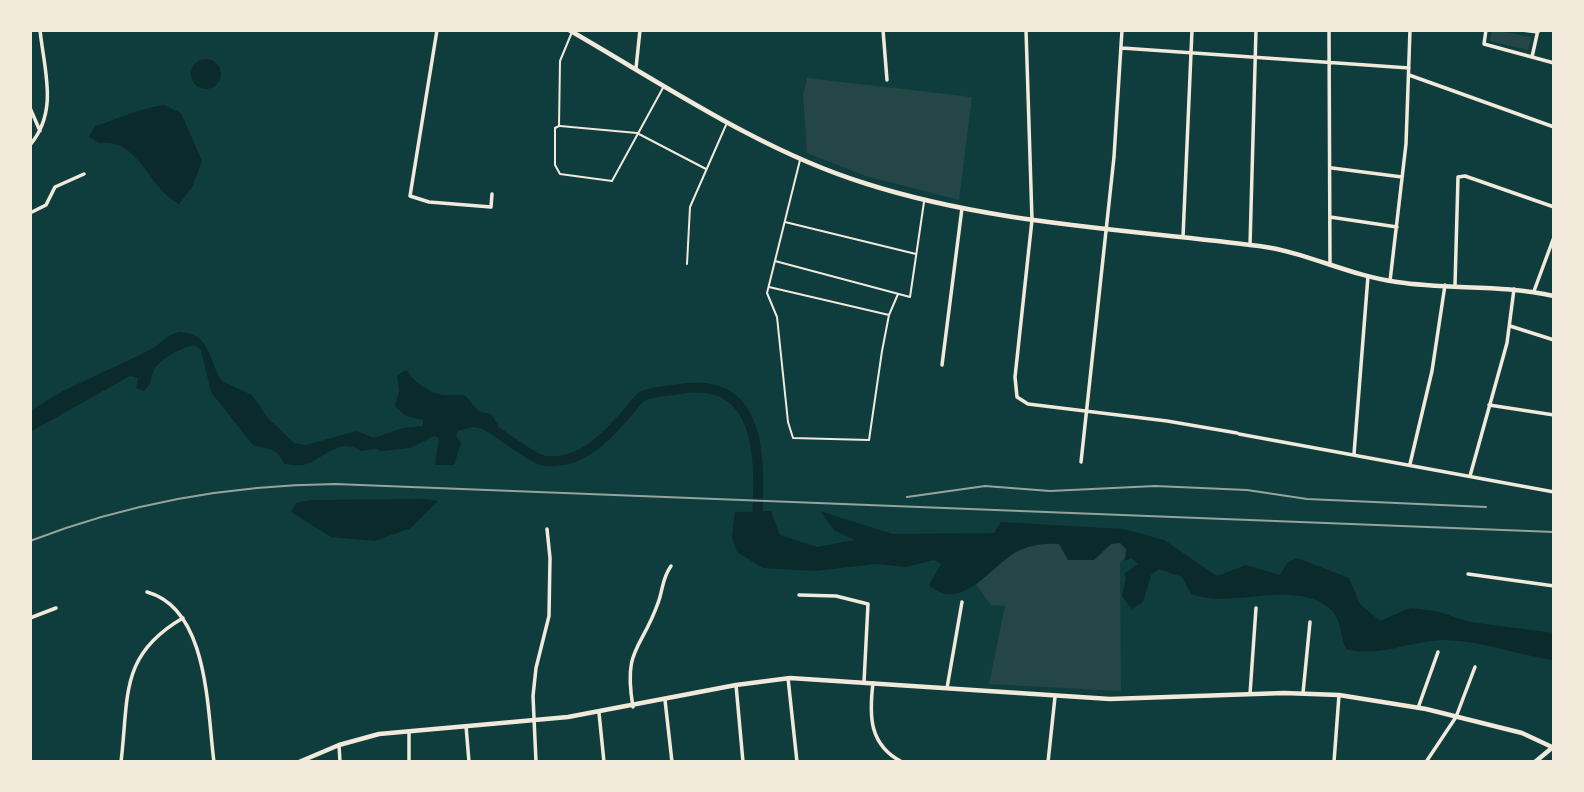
<!DOCTYPE html>
<style>
body{margin:0}
#map{position:relative;width:1584px;height:792px;overflow:hidden;background:#0f3d3e;font-family:"Libre Baskerville",serif}
canvas{display:block}
.frame{position:absolute;inset:0;border:32px solid #f1e9da;pointer-events:none}
</style>
<div id="map">
<canvas width="1584" height="792"></canvas>
<div class="frame"></div>
</div>
<script>
const ctx = document.querySelector('canvas').getContext('2d');
ctx.lineJoin = 'round';
function fillPath(path, color) { ctx.fillStyle = color; ctx.fill(path, 'evenodd'); }
function trace(path, color, width, dash) { ctx.strokeStyle = color; ctx.lineWidth = width; ctx.lineCap = dash ? 'butt' : 'round'; ctx.setLineDash(dash || []); ctx.stroke(path); }
fillPath(new Path2D(`
 M 1492,30 L 1532,37 L 1528,50 L 1490,41 Z
 M 807,78 L 972,97 L 959,200 L 866,176 L 807,153 L 803,95 Z
 M 1109,540 L 1125,542 L 1130,549 L 1120,564 L 1121,691 L 989,684 L 1005,606 L 991,605 L 974,582 L 989,565 L 1036,541 Z`), '#244646');
fillPath(new Path2D(`
 M191 74a15 15 0 1 1 30 0a15 15 0 1 1-30 0Z
 M 164,105 L 181,113 L 202,161 L 192,187 L 179,204 C 147,187 140,138 99,143 L 89,137 L 95,126 C 118,119 141,108 164,105 Z
 M 179,332 C 212,333 208,361 222,381 L 252,395 L 268,418 L 294,443 L 306,445 L 357,431 L 374,438 L 403,428 L 423,426 L 423,420 L 406,416 L 395,406 L 399,391 L 397,375 L 407,370 C 412,381 430,393 443,395 C 451,396 458,394 466,396 L 478,411 L 491,414 L 498,425 L 497,431 L 472,427 L 458,431 L 456,436 L 461,443 L 454,465 L 435,465 L 439,438 L 431,435 L 388,447 L 361,451 C 338,435 322,462 302,465 C 296,466 290,464 284,464 C 277,447 269,450 253,445 L 211,392 L 201,350 L 194,345 C 182,347 160,359 154,370 C 150,379 152,384 144,391 L 136,388 L 138,378 L 130,376 L 30,432 L 30,413 C 53,391 119,367 151,349 C 162,343 166,335 179,332 Z
 M 427,499 L 438,501 L 411,528 L 375,541 L 331,537 L 291,512 L 296,503 L 310,500 Z
 M 771,511 L 780,535 L 817,547 L 855,540 L 835,531 L 820,511 L 892,534 L 994,533 L 1001,522 L 1124,529 L 1164,540 L 1217,576 L 1246,565 L 1280,575 L 1287,563 L 1297,558 L 1349,578 L 1360,604 L 1380,621 L 1410,608 L 1436,611 L 1470,622 L 1554,633 L 1554,660 C 1516,655 1481,640 1442,640 C 1410,641 1378,658 1346,649 C 1340,636 1342,619 1330,609 C 1294,578 1233,610 1191,594 L 1182,577 L 1159,569 L 1151,575 L 1143,602 L 1132,609 L 1122,596 L 1126,578 L 1124,574 L 1138,564 L 1131,558 L 1125,561 L 1126,549 L 1120,543 L 1111,544 L 1094,560 L 1068,560 L 1059,544 C 1043,543 1030,545 1016,552 C 990,567 961,614 929,585 L 941,564 L 934,560 L 906,567 L 876,564 L 814,571 L 763,568 L 737,552 L 732,537 L 735,512 Z`), '#0a2a2b');
trace(new Path2D(`
 M 486,425 C 499,432 534,460 545,461 C 582,465 607,436 629,411 C 633,407 638,398 643,396 C 653,391 670,391 680,389 C 765,375 760,465 757,523
 M 382,446 L 409,443 L 433,431`), '#0a2a2b', 10);
trace(new Path2D(`
 M 572,32 L 560,61 L 559,126 L 555,128 L 555,165 L 560,174 L 612,181 L 664,86
 M 560,126 L 637,133 L 706,169
 M 800,160 L 767,293 L 777,317 L 788,422 L 793,438 L 869,440 L 882,351 L 889,315 L 898,294
 M 785,222 L 916,254
 M 775,261 L 910,297 L 924,202
 M 687,264 L 690,207 L 726,125
 M 769,287 L 889,315`), '#f1e9da', 2);
trace(new Path2D(`
 M 437,30 L 410,196 L 429,202 L 491,207 L 492,194
 M 883,30 L 887,80
 M 1026,30 L 1032,220 L 1015,377 L 1017,397 L 1028,404 L 1167,421 L 1237,433
 M 1329,30 L 1330,265
 M 1486,30 L 1484,44 L 1554,63
 M 1522,30 L 1538,32
 M 1122,48 L 1409,68
 M 1532,57 L 1538,30
 M 636,68 L 640,30
 M 1409,75 L 1554,127
 M 30,108 L 40,131
 M 30,145 C 59,111 44,70 40,30
 M 1332,168 L 1402,177
 M 30,213 L 46,205 L 55,187 L 84,174
 M 1330,217 L 1397,227
 M 30,233 L 30,245
 M 1183,237 L 1192,30
 M 1250,245 L 1256,30
 M 1390,281 L 1406,144 L 1410,30
 M 1455,285 L 1458,177 L 1465,176 L 1554,207
 M 1534,291 L 1554,237
 M 1510,326 L 1554,340
 M 942,365 L 962,208
 M 1489,405 L 1554,415
 M 1239,434 L 1554,492
 M 1354,454 L 1368,276
 M 1081,462 L 1114,157 L 1122,30
 M 1410,464 L 1432,371 L 1445,285
 M 1470,476 L 1507,343 L 1514,289
 M 1468,574 L 1554,586
 M 147,592 C 209,609 207,710 214,762
 M 799,595 L 836,596 L 868,604 L 864,682
 M 30,618 L 56,608
 M 788,678 L 797,762
 M 873,683 C 869,716 869,745 902,762
 M 736,685 L 743,762
 M 947,688 L 962,602
 M 1303,693 L 1310,622
 M 1250,694 L 1256,608
 M 665,700 L 672,762
 M 633,707 C 623,648 641,651 658,603 C 663,590 662,578 671,566
 M 1418,708 L 1438,652
 M 599,713 L 604,762
 M 466,726 L 469,762
 M 409,731 L 409,762
 M 339,745 L 340,762
 M 121,762 C 129,696 119,655 183,618
 M 536,762 L 533,696 L 536,668 L 549,616 L 550,558 L 547,529
 M 1048,762 L 1055,697
 M 1334,762 L 1339,695
 M 1426,762 L 1456,717 L 1475,667`), '#f1e9da', 3.5);
trace(new Path2D(`
 M 569,30 C 663,84 761,151 864,183 C 991,224 1127,229 1259,246 C 1306,252 1350,276 1397,282 C 1449,290 1502,284 1554,296
 M 299,762 L 339,745 L 379,734 L 568,717 L 736,685 L 790,678 L 1110,699 L 1284,693 L 1339,695 L 1426,709 L 1522,733 L 1552,747
 M 1535,762 L 1553,747`), '#f1e9da', 4.5);
trace(new Path2D(`
 M 907,497 L 985,486 L 1050,491 L 1155,486 L 1247,490 L 1307,499 L 1486,507
 M 30,541 C 128,503 229,485 335,484 L 1554,532`), '#97a49c', 2);
</script>
